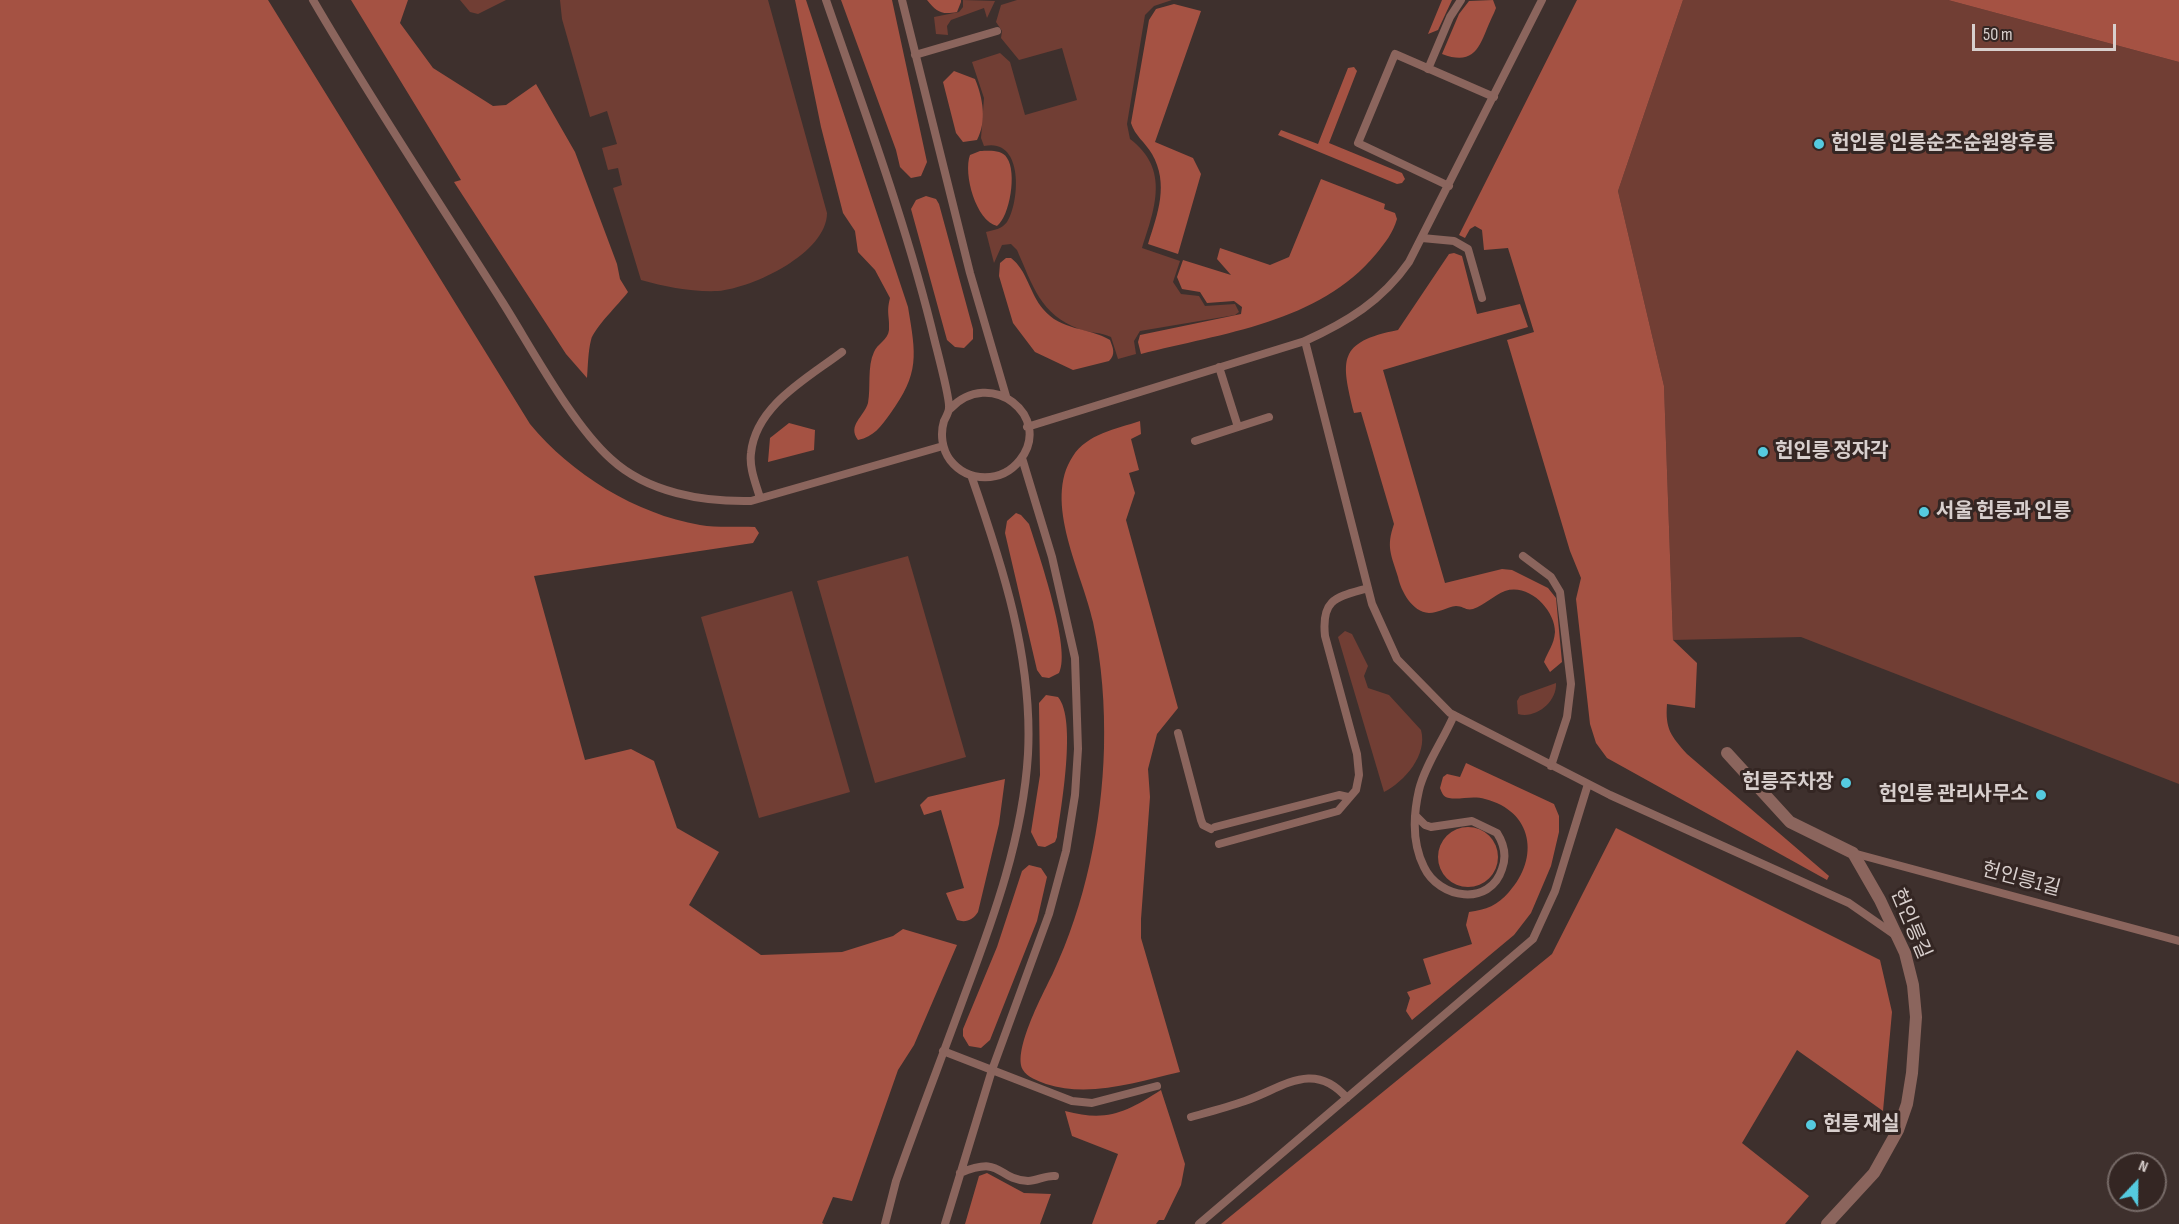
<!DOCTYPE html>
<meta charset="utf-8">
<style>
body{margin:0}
#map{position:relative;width:2179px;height:1224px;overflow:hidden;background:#3e302d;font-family:"Sofia Sans Condensed",sans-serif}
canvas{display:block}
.north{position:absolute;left:2107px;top:1152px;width:60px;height:60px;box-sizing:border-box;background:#342623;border:2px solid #766a67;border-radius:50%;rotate:22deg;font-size:16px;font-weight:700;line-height:24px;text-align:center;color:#d8cfcd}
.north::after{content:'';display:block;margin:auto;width:21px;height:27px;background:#55cadf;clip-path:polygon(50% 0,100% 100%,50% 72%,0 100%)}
.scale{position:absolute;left:1972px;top:24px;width:144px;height:27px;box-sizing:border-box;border:3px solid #d8cfcd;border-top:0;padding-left:8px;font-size:18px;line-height:21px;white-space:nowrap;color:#d8cfcd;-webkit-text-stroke:4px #342623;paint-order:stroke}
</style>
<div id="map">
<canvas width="2179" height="1224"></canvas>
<div class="north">N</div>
<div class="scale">50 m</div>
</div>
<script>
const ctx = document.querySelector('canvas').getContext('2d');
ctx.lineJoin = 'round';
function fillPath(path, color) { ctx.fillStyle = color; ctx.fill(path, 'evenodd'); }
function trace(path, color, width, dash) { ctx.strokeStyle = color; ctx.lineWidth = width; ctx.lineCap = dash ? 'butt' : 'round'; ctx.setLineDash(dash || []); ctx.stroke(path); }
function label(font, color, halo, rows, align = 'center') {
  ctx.font = font + ' "Sofia Sans Condensed","Noto Sans KR",sans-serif'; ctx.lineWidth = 6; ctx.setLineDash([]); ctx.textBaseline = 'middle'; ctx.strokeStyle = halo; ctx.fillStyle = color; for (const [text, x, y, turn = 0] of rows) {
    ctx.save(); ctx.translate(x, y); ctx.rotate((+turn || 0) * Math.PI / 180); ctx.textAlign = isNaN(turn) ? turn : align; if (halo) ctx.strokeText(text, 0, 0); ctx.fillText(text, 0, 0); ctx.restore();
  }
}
fillPath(new Path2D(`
 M 460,0 L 506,0 L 478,14 L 470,12 Z
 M 560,0 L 768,0 L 827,213 C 827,253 753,288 718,291 C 691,292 666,287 641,280 L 613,188 L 622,185 L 618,168 L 608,170 L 602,148 L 617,144 L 607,111 L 590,117 L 562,19 Z
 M 963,0 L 995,1 L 987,18 L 984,8 L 951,20 L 947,26 L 948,35 L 936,34 L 934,17 L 959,12 L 963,7 Z
 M 1017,0 L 1172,0 L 1154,6 L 1145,15 L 1127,124 L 1130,139 C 1170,169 1155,208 1142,248 L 1180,261 L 1173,282 L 1181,294 L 1199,296 L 1205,306 L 1235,304 L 1239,312 L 1235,315 L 1140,331 L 1134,341 L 1136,354 L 1118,359 L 1111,337 C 1101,332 1089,333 1079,329 C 1040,314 1033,286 1017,250 L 1011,244 L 1002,245 L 994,263 L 986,232 C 994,230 1002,229 1007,222 C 1020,202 1024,137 984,146 L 981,138 L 984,98 L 972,62 L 1000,53 L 1010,62 L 1025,115 L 1077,100 L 1062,48 L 1019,60 L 1001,38 L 1002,31 L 996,22 L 1001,5 Z
 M 1683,0 L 1948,0 L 2179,62 L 2179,784 L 1801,637 L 1673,640 L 1664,386 L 1618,191 Z
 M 908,556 L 966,757 L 875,783 L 817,581 Z
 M 792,591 L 850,792 L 759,818 L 701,617 Z
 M 1345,631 L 1352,634 L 1368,666 L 1364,676 L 1368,688 L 1389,695 L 1421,730 C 1428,755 1404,782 1384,792 L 1338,637 Z
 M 1556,683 C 1557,702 1536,719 1518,714 L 1517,701 L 1520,696 Z`), '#713e34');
fillPath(new Path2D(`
 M 0,0 L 268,0 L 530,424 C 571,474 636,514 700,525 C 718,528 737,526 755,527 L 759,533 L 753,543 L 534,576 L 585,760 L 631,749 L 654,761 L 677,828 L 719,852 L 689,905 L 761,955 L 842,952 L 893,936 L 903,929 L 957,945 L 914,1045 L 898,1070 L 852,1201 L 833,1197 L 822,1223 L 824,1224 L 0,1224 Z
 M 351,0 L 408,0 L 400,23 L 433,68 L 493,106 L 506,105 L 536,84 L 575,152 L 617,264 L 620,279 L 628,292 C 619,304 594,328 591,340 C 588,352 588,366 587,378 L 566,354 L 454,182 L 461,180 Z
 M 795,0 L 806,0 L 908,307 C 916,355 920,373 890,414 C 881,426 874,437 858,440 C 847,425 864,417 868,403 C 871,387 867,367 874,352 C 877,344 888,340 889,330 C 890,317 886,313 890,298 L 875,270 L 858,252 L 855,231 L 843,213 L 821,127 Z
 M 841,0 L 892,0 L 927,162 L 921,176 L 911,178 L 900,167 L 896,150 Z
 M 927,0 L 961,0 L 961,2 L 957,12 C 941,15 937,12 927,0 Z
 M 1442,0 L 1452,0 L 1438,30 L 1428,34 Z
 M 1493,0 L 1496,8 L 1494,13 C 1480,41 1479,68 1442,54 L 1459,14 L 1469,1 Z
 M 1577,0 L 1683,0 L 1618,191 L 1664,386 L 1673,640 L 1697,663 L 1695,708 L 1667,704 C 1665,729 1671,736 1687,754 L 1829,876 L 1827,880 L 1607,758 L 1596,743 L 1590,724 L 1576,599 L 1581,578 L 1570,551 L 1507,340 L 1534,332 L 1508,248 L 1484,250 L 1482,230 L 1475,226 L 1470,229 L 1465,238 L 1459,235 Z
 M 1948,0 L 2179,0 L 2179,62 Z
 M 1174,4 L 1201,11 L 1155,142 L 1193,158 L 1201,174 L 1178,254 L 1148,244 C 1158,213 1169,184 1152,154 C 1145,142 1135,136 1131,123 L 1149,20 L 1156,9 Z
 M 1354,67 L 1357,71 L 1329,143 L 1402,173 L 1405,179 L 1402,183 L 1397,184 L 1278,135 L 1281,130 L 1318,144 L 1348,68 Z
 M 954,71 L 975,79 C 983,98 987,121 977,140 L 963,142 L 956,133 L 943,82 Z
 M 980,151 C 988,151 1002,149 1007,158 C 1017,172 1010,216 997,226 C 976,221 963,174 970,155 Z
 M 1321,179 L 1385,204 L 1384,209 L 1395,213 L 1397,219 C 1393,233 1385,243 1376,254 C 1319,323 1222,333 1141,354 L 1138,342 L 1140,335 L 1241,314 L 1242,307 L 1234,301 L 1207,303 L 1200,292 L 1182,289 L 1177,277 L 1183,260 L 1231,275 L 1217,259 L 1220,248 L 1270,265 L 1289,257 Z
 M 926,196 L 936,199 L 939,204 L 973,329 L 973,339 L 964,348 L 955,347 L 947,340 L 911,209 L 916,200 Z
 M 1454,253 L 1462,256 L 1477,314 L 1520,304 L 1528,327 L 1383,370 L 1445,583 L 1502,569 L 1512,570 L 1548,588 L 1556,598 L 1562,662 L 1550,672 L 1544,662 C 1548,651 1554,645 1555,632 C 1555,610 1529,583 1505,591 C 1494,595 1485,605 1473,609 C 1466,611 1463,606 1456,606 C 1447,607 1438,613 1429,613 C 1412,612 1401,591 1398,577 C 1391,554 1386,547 1394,524 L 1361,412 L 1354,413 C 1341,360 1337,342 1398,330 L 1449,254 Z
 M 1006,258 L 1011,258 C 1027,270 1030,294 1043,309 C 1061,331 1088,327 1110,340 C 1113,348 1116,354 1109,361 L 1073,370 L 1035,352 L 1013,323 L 999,276 L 1000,263 Z
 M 1140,421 L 1141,434 L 1131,439 L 1139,470 L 1129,473 L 1135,493 L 1126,520 L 1178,708 L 1157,734 L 1148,769 L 1150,797 L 1141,919 L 1141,938 L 1180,1072 C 1136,1082 1090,1098 1046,1084 C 1038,1081 1027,1077 1023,1070 C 1012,1051 1044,992 1053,973 C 1085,905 1102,824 1104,748 C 1105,706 1102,664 1093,622 C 1083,574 1042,502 1073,456 C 1087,434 1116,429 1140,421 Z
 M 789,423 L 815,430 L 814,450 L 768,462 L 770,438 Z
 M 1016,513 L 1021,515 L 1029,524 C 1038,552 1072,650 1059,673 L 1049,678 L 1042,677 L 1037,670 L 1005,533 L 1007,521 Z
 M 1046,695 L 1058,697 C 1077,719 1061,808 1057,837 L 1055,842 L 1045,847 L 1038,846 L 1031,832 L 1040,775 L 1039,703 Z
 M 1466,763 L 1554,804 L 1559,816 L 1559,832 L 1551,866 L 1531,913 L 1514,935 L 1412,1020 L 1406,1011 L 1410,998 L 1407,992 L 1431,984 L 1423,959 L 1472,944 L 1466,925 L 1469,912 C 1486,910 1498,905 1509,892 C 1540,858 1533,811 1485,799 C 1473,795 1460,800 1449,798 C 1443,797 1442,793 1440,788 L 1443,777 L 1447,774 L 1460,777 Z
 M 1005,779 L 999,824 L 978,912 C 973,920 966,923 957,920 L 946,893 L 964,888 L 941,810 L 924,815 L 920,805 L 928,797 Z
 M1438 857a30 30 0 1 1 60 0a30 30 0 1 1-60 0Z
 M 1616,828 L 1880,960 L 1892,1012 L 1883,1111 L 1797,1050 L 1742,1143 L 1809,1196 L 1785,1224 L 1221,1224 L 1552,954 Z
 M 1029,865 L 1041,868 L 1047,877 L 1037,921 L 990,1040 L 981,1048 L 969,1046 L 963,1036 L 963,1029 L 997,947 L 1022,871 Z
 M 1161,1090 L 1185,1164 L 1181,1185 L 1164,1220 L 1159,1220 L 1156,1224 L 1092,1224 L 1118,1154 L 1072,1136 L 1065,1111 C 1107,1122 1125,1113 1161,1090 Z
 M 987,1173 L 1024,1193 L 1051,1194 L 1040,1224 L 965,1224 L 979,1176 Z`), '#a55243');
trace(new Path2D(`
 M 313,0 C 373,103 439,202 503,303 C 532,349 572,424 611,459 C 648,493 703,502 751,501 L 943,446
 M 826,0 C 865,113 907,225 935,342 C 938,354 950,399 949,408 C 949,412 946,417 944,421 C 940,434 942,449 950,460 C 968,483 1002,483 1020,460 C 1054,417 990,366 950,409
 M 902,0 L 970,273 L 1006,396
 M 915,55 L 997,31
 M 1428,69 L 1450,17 L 1461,0
 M 1449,186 L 1358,143 L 1395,54 L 1494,97
 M 1422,238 L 1454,241 L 1468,249 L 1482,298
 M 1305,341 L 1372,604 L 1397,659 L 1450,713 L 1610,795 L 1849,903 L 1895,935
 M 1219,367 L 1238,427
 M 1027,427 L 1305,341 C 1347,322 1382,301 1409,262 L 1542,0
 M 1195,441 L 1269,417
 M 760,498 C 756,484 749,468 751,453 C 756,405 808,378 842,352
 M 1523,556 L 1551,577 L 1560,592 L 1571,684 L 1567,717 L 1551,766
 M 1178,733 L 1201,820 L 1203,825 L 1211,829
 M 1416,816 L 1425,825 L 1431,827 L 1472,821 L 1497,833 C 1504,844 1507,856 1502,869 C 1490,907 1439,899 1424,867 C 1412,843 1413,816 1419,790 C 1425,765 1444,739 1454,715
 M 1215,827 L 1339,795 L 1348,797
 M 1219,844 L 1338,811 L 1356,790 L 1359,775 L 1357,754 L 1325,636 C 1321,598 1337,597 1368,588
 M 1853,853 L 2179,941
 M 943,1051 L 1072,1101 L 1092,1103 L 1157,1086
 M 1191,1117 C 1209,1112 1228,1107 1245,1101 C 1283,1088 1313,1059 1347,1098
 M 960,1173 C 1004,1155 995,1179 1028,1181 C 1037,1181 1046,1175 1055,1176
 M 885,1224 L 896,1181 C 918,1119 942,1057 965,994 C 994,917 1023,837 1028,754 C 1033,658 1002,564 971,475
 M 945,1224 L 992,1070 L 1049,914 L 1066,851 L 1075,795 L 1078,749 L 1075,658 L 1052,557 L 1022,458
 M 1199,1224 L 1533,939 L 1555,891 L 1588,784`), '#8b655d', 8);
trace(new Path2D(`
 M 1727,753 L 1790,822 L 1853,853 L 1880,900 L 1905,953 L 1913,985 L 1916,1017 L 1912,1073 L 1907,1104 L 1898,1130 L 1874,1173 L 1827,1224`), '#8b655d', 12);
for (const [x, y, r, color] of [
 [1819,144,6,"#55cadf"],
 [1763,452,6,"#55cadf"],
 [1924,512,6,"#55cadf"],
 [1846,783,6,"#55cadf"],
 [2041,795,6,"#55cadf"],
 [1811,1125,6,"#55cadf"]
]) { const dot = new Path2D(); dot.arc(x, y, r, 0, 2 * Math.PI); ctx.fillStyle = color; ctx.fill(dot); trace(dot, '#342623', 2); }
label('bold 20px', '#d8cfcd', '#342623', [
 ["헌인릉 인릉순조순원왕후릉",1831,144],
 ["헌인릉 정자각",1775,452],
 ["서울 헌릉과 인릉",1936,512],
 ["헌릉주차장",1834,783,"right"],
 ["헌인릉 관리사무소",2029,795,"right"],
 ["헌릉 재실",1823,1125]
], 'left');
label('20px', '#d8cfcd', '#342623', [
 ["헌인릉1길",2021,880,15],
 ["헌인릉길",1910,924,67]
]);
</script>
